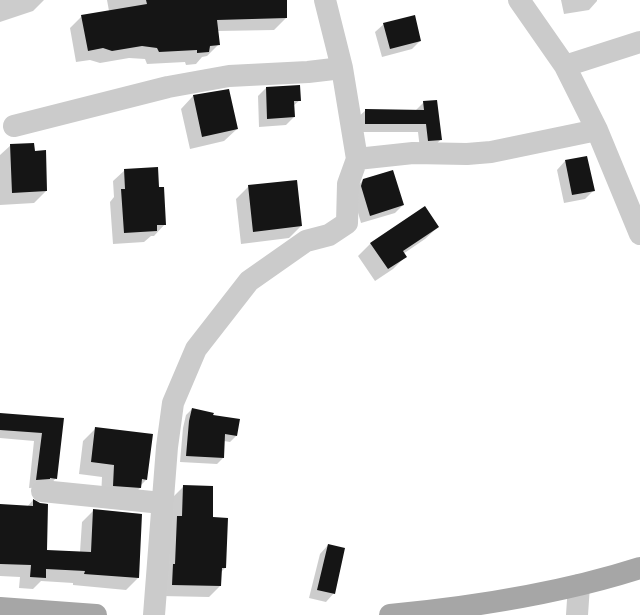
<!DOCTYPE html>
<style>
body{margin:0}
canvas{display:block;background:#fff}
</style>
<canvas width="640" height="615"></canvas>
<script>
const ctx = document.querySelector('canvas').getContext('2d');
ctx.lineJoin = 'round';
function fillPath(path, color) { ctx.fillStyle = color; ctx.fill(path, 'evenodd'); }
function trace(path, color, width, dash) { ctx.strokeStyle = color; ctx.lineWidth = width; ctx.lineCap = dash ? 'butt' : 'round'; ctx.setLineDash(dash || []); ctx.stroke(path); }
fillPath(new Path2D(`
 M 0,0 L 44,0 L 33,11 L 0,22 Z
 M 107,0 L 286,0 L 286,18 L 274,30 L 218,31 L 219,44 L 207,56 L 202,57 L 196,64 L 186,65 L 185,62 L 147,64 L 145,59 L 129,58 L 100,63 L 90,60 L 76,62 L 70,28 L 82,16 L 109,11 Z
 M 561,0 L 597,0 L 597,1 L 589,10 L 564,14 Z
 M 384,24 L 420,41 L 412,49 L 382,57 L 375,32 Z
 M 266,88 L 300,100 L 293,106 L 294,117 L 286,125 L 259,127 L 258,96 Z
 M 228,90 L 237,129 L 224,141 L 190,149 L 181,109 L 193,96 Z
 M 424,102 L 441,139 L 433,148 L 420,149 L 418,132 L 357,132 L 357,118 L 366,110 L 415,111 Z
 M 11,145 L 34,152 L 46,191 L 34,203 L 0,205 L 0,155 Z
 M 565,161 L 594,190 L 585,199 L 564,203 L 557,170 Z
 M 125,170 L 158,188 L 165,224 L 154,236 L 151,236 L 144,242 L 113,244 L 110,202 L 114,197 L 113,181 Z
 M 363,180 L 403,205 L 395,213 L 361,223 L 353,195 L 355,189 Z
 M 249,186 L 301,226 L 289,238 L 241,244 L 236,199 Z
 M 438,227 L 425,239 L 403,254 L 405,257 L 393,269 L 375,281 L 358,256 L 371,243 Z
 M 192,409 L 212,415 L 236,436 L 230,442 L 224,441 L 223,458 L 217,464 L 180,462 L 183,428 L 186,415 Z
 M 0,414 L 63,419 L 56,478 L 48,487 L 29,488 L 34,441 L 0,438 Z
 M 96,428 L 146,480 L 140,486 L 140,488 L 128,500 L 101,498 L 102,477 L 79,474 L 83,441 Z
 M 184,486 L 212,518 L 225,568 L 221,572 L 220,586 L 209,597 L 161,596 L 172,498 Z
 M 33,500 L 46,551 L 80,552 L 82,522 L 94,510 L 141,514 L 138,578 L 126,590 L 73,585 L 73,583 L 41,581 L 33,589 L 19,588 L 20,577 L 0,576 L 0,505 L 27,507 Z
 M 328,545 L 334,593 L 326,602 L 309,598 L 320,554 Z`), '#0003');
fillPath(new Path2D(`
 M 146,0 L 287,0 L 287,18 L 217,20 L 220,45 L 210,46 L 209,52 L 197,53 L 197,50 L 159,52 L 157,48 L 142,46 L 112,51 L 103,48 L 88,51 L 81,15 L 147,4 Z
 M 415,15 L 421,41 L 390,49 L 383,23 Z
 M 300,85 L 301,101 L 294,101 L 295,117 L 267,119 L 266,87 Z
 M 229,89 L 238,129 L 202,137 L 193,95 Z
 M 437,100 L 442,140 L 428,141 L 426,124 L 365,124 L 365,109 L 424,110 L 423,101 Z
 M 34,143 L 35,151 L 46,150 L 47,191 L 12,193 L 10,144 Z
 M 587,156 L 595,191 L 572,195 L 565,160 Z
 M 158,167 L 159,187 L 164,187 L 166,225 L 157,225 L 157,231 L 124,233 L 121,189 L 125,189 L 124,169 Z
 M 393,170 L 404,205 L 370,216 L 361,186 L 363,179 Z
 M 297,180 L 302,226 L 253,232 L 248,185 Z
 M 425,206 L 439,227 L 403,251 L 407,257 L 388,269 L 370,243 Z
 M 192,408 L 214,413 L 213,415 L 240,419 L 237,436 L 225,434 L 224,458 L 186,456 L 189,421 Z
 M 0,413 L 64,418 L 57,479 L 50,478 L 50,479 L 36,480 L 42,433 L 0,430 Z
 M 95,427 L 153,434 L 147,480 L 142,479 L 141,488 L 113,486 L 114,465 L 91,462 Z
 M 183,485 L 213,486 L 213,517 L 228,518 L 226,568 L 222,568 L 221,586 L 172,585 L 173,564 L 175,564 L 177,516 L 182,516 Z
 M 33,499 L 40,503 L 48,504 L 47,550 L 91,552 L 93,509 L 142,514 L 139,578 L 84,574 L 85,571 L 46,569 L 46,578 L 30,577 L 31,565 L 0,564 L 0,504 L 33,506 Z
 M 328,544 L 345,548 L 335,594 L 317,590 Z`), '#151515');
trace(new Path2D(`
 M 519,0 L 565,66 L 597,130 L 640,234
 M 565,66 L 640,42
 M 14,126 L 168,87 L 229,76 L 308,72 L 342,68
 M 357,159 L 413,153 L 467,154 L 491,152 L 597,130
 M 42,491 L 162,503
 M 154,615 L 167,447 L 173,403 L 196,349 L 249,281 L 306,241 L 329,235 L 347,223 L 348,184 L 357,159 L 342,68 L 325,0
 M 577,615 L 579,585`), '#cbcbcb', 22);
trace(new Path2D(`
 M 0,608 L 96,615
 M 390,615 C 474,607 559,594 640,568`), '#a6a6a6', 22);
</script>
